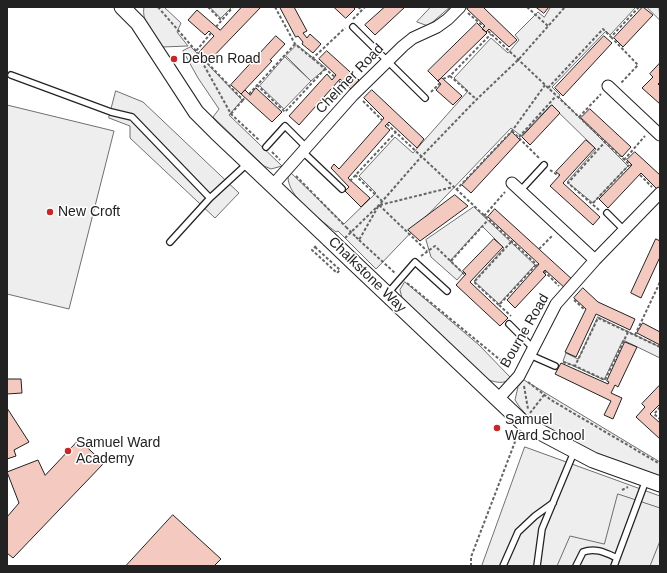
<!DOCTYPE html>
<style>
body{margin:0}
#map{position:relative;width:667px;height:573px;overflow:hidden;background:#fff;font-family:Arial,sans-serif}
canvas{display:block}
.frame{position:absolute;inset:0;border:8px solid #222;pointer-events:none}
</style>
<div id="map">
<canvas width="667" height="573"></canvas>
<div class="frame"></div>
</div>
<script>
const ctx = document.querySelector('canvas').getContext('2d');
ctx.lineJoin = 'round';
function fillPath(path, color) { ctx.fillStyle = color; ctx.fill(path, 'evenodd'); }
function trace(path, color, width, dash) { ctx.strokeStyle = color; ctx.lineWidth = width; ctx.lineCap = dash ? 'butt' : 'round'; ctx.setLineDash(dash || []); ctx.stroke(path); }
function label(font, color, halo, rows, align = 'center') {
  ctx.font = font + ' Arial,sans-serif'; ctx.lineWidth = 3; ctx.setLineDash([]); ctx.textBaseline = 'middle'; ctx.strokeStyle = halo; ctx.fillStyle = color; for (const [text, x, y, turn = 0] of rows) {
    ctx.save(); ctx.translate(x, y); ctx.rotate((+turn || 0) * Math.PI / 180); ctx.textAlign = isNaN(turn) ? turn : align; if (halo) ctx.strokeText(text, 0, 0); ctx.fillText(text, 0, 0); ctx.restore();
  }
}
const green = new Path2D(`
 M 144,7 L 164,7 L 181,23 L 177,32 L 188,46 L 162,47 C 154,35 141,22 144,7 Z
 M 210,7 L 232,7 L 221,18 Z
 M 431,7 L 450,7 L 428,26 L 417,22 Z
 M 551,7 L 636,7 L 610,35 L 606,31 L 552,87 L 560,95 L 559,97 L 628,166 L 593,203 L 567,182 L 596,149 L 551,105 L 521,136 L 511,128 L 376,269 L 338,231 L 336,232 C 321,220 287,197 288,176 L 290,172 L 344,224 L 376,193 L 359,176 L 395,137 L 413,153 L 468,91 L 454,78 L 491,38 L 508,53 L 519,40 L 515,35 L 538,12 L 544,17 Z
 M 647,7 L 659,7 L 660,20 Z
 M 191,47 L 242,100 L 229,115 L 282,166 L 271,169 L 264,166 L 213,117 L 219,109 L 198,78 L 183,51 Z
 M 285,57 L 311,81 L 284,109 L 260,86 Z
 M 7,105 L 114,131 L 69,309 L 7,294 Z
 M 474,207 L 535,265 L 499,304 L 474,281 L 504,248 L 482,226 L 450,261 L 463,273 L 457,280 L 431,257 L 426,240 Z
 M 405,282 L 479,345 L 511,378 C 503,385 497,382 488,380 L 402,298 L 400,290 Z
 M 598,317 L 660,347 L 660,358 L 623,340 L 604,380 L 563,361 L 566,353 L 578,359 Z
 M 524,380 L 660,462 L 660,478 C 618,462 537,440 515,400 L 518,387 Z
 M 525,447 L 660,496 L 660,566 L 482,566 Z`);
fillPath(green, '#eee');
trace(green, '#6f6f6f', 1);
const parking = new Path2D(`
 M 297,45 L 326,68 L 311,81 L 286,56 Z
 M 116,91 L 143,102 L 239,193 L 215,218 L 130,138 L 130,126 L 109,118 Z
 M 618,494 L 660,508 L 660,541 L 650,566 L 557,566 L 570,536 L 604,544 Z`);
fillPath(parking, '#ededed');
trace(parking, '#6f6f6f', 1);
const building = new Path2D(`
 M 242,7 L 261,7 L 209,61 L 199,52 L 214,36 L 209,31 L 205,35 L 188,20 L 197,10 L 220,30 Z
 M 280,7 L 294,7 L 307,31 L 303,33 L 307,38 L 310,34 L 321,44 L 313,53 L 302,44 L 303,42 L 298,36 L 296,37 Z
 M 334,7 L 353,7 L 355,9 L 346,18 Z
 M 385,7 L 405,7 L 375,35 L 365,25 Z
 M 470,7 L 483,7 L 517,40 L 509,47 L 489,29 L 486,32 L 482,29 L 485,26 L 467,9 Z
 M 536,7 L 549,7 L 544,13 Z
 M 643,7 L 653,15 L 623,47 L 614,38 Z
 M 477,23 L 487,33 L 438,81 L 428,71 Z
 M 276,36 L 285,44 L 270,60 L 272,61 L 241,94 L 231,85 Z
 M 604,36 L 612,43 L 563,96 L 555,88 Z
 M 327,51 L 359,80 L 351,89 L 340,79 L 299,125 L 289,116 L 327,74 L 332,80 L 336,75 L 319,59 Z
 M 660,63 L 660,82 L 658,84 L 660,86 L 660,104 L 642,88 L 653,77 L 650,74 Z
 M 442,78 L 462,96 L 453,105 L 436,90 L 441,84 L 438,81 Z
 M 256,88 L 282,112 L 272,122 L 241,94 L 245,90 L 250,95 Z
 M 372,90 L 424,139 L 417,148 L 389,122 L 385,126 L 390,130 L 348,178 L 370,198 L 361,207 L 345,191 L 349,187 L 331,168 L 334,164 L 339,169 L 384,118 L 364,98 Z
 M 552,105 L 560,113 L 530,145 L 522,137 Z
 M 590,109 L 631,147 L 622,157 L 581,118 Z
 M 512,132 L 520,140 L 471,193 L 462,185 Z
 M 586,140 L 595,148 L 563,183 L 600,217 L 593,225 L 550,186 L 560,175 L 556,172 Z
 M 635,152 L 660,175 L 660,188 L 658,190 L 641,173 L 608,208 L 599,199 L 632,165 L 627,160 Z
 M 455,195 L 468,206 L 420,241 L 408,230 Z
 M 495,209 L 574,281 L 566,289 L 545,270 L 543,272 L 546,275 L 515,308 L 507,300 L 539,264 L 488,217 Z
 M 494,239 L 503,247 L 470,282 L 508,318 L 500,326 L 456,285 L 466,274 L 463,271 Z
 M 656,239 L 660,241 L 660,257 L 641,298 L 631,293 Z
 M 583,288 L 598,302 L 635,319 L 630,330 L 596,314 L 576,357 L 565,352 L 586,309 L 574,298 Z
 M 643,323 L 660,332 L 660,345 L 637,333 Z
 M 625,342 L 637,347 L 618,387 L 615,385 L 611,393 L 622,398 L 613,419 L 604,415 L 611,401 L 555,374 L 561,363 L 608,384 L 609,382 L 607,381 Z
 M 7,379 L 21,379 L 22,393 L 7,394 Z
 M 660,385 L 660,404 L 650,414 L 660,423 L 660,439 L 636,417 L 645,407 L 642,404 Z
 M 7,408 L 29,442 L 14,450 L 16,456 L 7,459 Z
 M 79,440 L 104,463 L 13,558 L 7,553 L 7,517 L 19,503 L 7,472 L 38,460 L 45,475 Z
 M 173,515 L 221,559 L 214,566 L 126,566 Z`);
fillPath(building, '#f3c9c0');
trace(building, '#222', 1);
const lane = new Path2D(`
 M 353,27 L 425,98
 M 11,75 L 111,112 L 132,117 L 210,198
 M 266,147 L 285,126 L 307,148
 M 303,152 L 342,189
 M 520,191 L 544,165
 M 607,213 L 624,230
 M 170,242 L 210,198 L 248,163
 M 388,293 L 415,262 L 447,291
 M 509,324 L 533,348
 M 530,355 L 555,366
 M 503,566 L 518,532 L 535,516 L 553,503
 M 537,566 L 542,529 L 574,452
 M 576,566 L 583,552 C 595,547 606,553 617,558
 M 614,566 L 646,480`);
const street = new Path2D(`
 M 608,86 L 660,135
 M 512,183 L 595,260
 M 273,185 L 353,95 L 403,46 L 413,38 L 437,27 L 448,19 L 460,7
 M 498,399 L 519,376 L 556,304 L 595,260 L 660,193`);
const secondary = new Path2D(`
 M 122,7 L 138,23 L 196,112 L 216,132 L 329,239
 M 353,262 L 523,423 L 593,460 L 660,484`);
trace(lane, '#222', 8);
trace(street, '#222', 13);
trace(secondary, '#222', 17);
trace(new Path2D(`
 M 158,7 L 196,51 L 243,100 L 245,97
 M 208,7 L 221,20
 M 275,7 L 295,44 L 335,77
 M 358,7 L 362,10
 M 527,7 L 548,26
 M 659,7 L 660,8
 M 468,13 L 484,27
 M 353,19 L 365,7
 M 216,27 L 233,7
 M 488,31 L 631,166
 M 211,33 L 196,51 L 231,114 L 260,141
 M 611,37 L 638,65 L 621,83
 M 312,59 L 345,28
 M 450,76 L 476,99
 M 443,79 L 450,76 L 491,34
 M 339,81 L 345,87
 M 257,85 L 285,112 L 325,69
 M 548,88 L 603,29 L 611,37 L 639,7
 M 431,92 L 440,83
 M 249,94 L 295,44
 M 363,101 L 382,120
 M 231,114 L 243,100
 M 579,117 L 601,94
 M 387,124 L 538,266
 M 512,131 L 539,158
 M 519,137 L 556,96
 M 272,152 L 280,160
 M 624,160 L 645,136
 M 550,170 L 559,176
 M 355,175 L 382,201
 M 640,175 L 652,187
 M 296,176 L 346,227
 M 350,181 L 395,133
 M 456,190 L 512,131 L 545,85
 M 593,203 L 629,165
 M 380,205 L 453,187
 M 599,210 L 568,183 L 605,142
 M 484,216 L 505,192
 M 356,237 L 359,240 L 379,205 L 427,251
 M 345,238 L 379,205 L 421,157 L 476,100 L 519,59 L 565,7
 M 359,240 L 395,273
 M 511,242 L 474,282 L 499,305 L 536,265
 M 315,247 L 340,270 L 337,273 L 312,250 L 316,246
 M 539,249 L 552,236
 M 421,256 L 435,246 L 465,275
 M 451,261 L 488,220
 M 544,271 L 559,286
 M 407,283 L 510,368
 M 574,300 L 585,310
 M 499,305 L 511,316
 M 628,332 L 605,380 L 575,366 L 598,318 L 660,347
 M 635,335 L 660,282
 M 563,362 L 575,366
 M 528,382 L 551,400 L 660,464
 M 524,386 L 528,409
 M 660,407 L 654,414 L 660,419
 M 530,413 L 544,395
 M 622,490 L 628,487
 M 471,566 L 471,557 L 518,434`), '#646464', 2, [3, 2]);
trace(lane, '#fff', 5.5);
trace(street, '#fff', 11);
trace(secondary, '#fff', 15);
const secondaryBridge = new Path2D(`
 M 329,239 L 353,262`);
trace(secondaryBridge, '#222', 17, []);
trace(new Path2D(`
 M 346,227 L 356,237`), '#646464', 2, [3, 2]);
trace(secondaryBridge, '#fff', 15);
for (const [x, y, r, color] of [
 [174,59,4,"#c62828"],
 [50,212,4,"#c62828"],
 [497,428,4,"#c62828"],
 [68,451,4,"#c62828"]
]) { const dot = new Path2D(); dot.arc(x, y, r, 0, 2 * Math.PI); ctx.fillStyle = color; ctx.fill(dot); trace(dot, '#fff', 1.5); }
label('14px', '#222', '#fff', [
 ["Deben Road",182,59],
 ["New Croft",58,212],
 ["Samuel",505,420],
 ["Ward School",505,436],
 ["Samuel Ward",76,443],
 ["Academy",76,459]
], 'left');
label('14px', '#222', '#fff', [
 ["Chelmer Road",350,79,-46],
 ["Chalkstone Way",367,275,44],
 ["Bourne Road",525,331,-60]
]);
</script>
